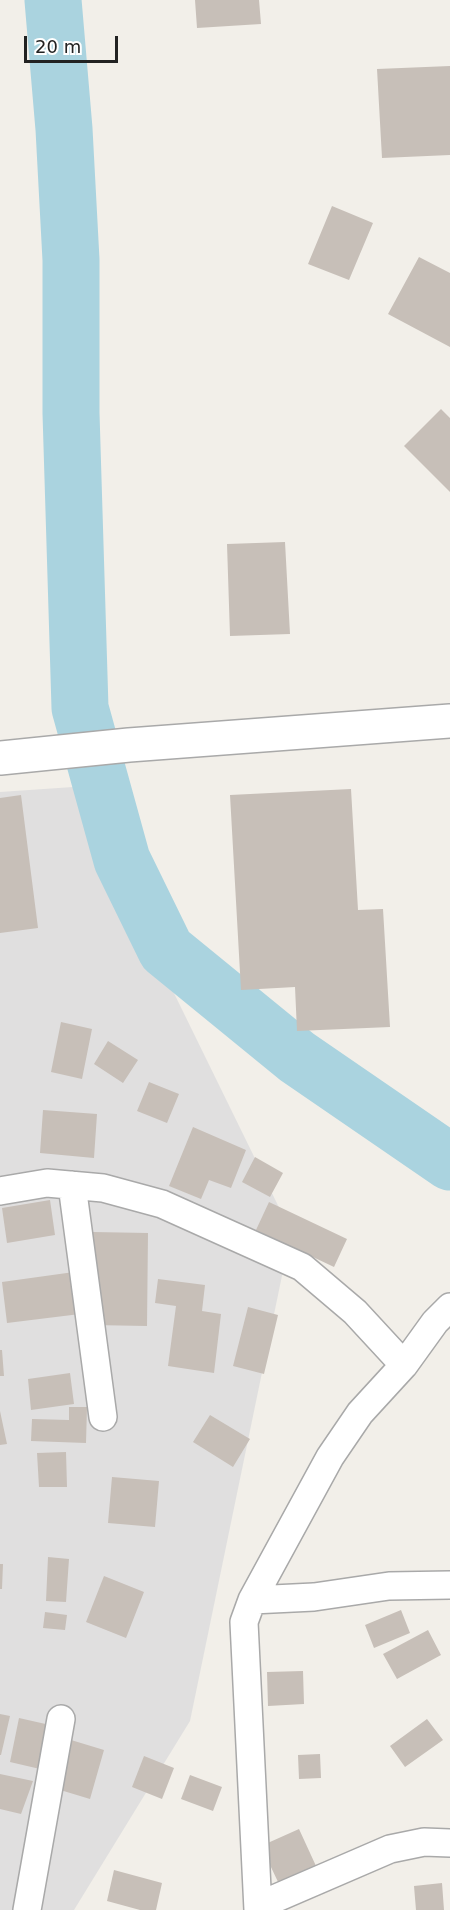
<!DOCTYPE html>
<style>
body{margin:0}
#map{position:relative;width:450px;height:1910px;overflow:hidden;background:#f2efe9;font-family:"DejaVu Sans",sans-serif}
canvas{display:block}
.scale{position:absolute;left:24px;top:36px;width:94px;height:27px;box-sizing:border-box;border:3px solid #222;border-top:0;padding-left:8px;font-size:18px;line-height:21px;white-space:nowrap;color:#222;-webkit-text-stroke:4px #fff;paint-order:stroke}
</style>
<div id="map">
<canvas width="450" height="1910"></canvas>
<div class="scale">20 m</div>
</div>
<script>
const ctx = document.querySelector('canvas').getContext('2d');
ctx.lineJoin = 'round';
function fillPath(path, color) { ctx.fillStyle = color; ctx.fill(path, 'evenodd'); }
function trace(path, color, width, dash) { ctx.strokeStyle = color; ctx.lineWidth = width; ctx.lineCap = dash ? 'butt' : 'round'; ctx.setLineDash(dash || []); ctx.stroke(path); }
fillPath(new Path2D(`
 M 73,787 L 291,1232 L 190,1721 L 74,1910 L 0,1910 L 0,792 Z`), '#e0dfdf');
trace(new Path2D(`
 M 53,0 L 64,129 L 71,260 L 71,413 L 80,708 L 122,860 L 166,950 L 297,1057 L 450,1162`), '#aad3df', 57);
fillPath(new Path2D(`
 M 195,0 L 259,0 L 261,24 L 197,28 Z
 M 450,66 L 450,155 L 382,158 L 377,69 Z
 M 332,206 L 373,223 L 349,280 L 308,264 Z
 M 419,257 L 450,273 L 450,347 L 388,314 Z
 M 441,409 L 450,418 L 450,492 L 404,446 Z
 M 285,542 L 290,634 L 230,636 L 227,544 Z
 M 351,789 L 358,910 L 383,909 L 390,1027 L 297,1031 L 295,987 L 241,990 L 230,795 Z
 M 21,795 L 38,928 L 0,933 L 0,798 Z
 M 61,1022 L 92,1029 L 82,1079 L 51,1072 Z
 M 108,1041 L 138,1060 L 123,1083 L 94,1064 Z
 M 149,1082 L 179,1094 L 167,1123 L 137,1111 Z
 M 43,1110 L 97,1114 L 94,1158 L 40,1153 Z
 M 193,1127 L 246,1150 L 231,1188 L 209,1180 L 201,1199 L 169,1186 Z
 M 255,1157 L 283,1173 L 270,1197 L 242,1182 Z
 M 50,1200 L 55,1235 L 7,1243 L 2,1208 Z
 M 269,1202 L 347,1239 L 334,1267 L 256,1230 Z
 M 93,1232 L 148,1233 L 147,1326 L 92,1325 Z
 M 74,1272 L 80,1314 L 7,1323 L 2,1282 Z
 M 158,1279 L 205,1285 L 202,1311 L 221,1314 L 214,1373 L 168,1366 L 176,1306 L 155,1303 Z
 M 248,1307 L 278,1315 L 264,1374 L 233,1366 Z
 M 0,1350 L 2,1350 L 4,1376 L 0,1376 Z
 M 70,1373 L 74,1404 L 31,1410 L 28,1379 Z
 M 69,1407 L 87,1407 L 86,1443 L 31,1441 L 32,1419 L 69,1420 Z
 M 0,1411 L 7,1444 L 0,1445 Z
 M 210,1415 L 250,1439 L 233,1467 L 193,1442 Z
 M 66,1452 L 67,1487 L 39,1487 L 37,1453 Z
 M 112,1477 L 159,1481 L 155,1527 L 108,1523 Z
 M 48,1557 L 69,1559 L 66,1602 L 46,1601 Z
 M 0,1564 L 3,1564 L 2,1589 L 0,1589 Z
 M 104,1576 L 144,1592 L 126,1638 L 86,1622 Z
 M 401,1610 L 410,1633 L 374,1648 L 365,1625 Z
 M 45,1612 L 67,1615 L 65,1630 L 43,1628 Z
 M 428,1630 L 441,1655 L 397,1679 L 383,1654 Z
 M 303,1671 L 304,1704 L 268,1706 L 267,1672 Z
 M 0,1714 L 10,1716 L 1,1755 L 0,1755 Z
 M 19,1718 L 50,1725 L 40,1769 L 10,1762 Z
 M 427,1719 L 443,1740 L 405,1767 L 390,1746 Z
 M 71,1740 L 104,1750 L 90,1799 L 57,1789 Z
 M 320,1754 L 321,1778 L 299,1779 L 298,1755 Z
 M 144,1756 L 174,1768 L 162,1799 L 132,1787 Z
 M 0,1774 L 33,1781 L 21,1814 L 0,1809 Z
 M 190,1775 L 222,1787 L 213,1811 L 181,1799 Z
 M 299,1829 L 316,1866 L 279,1884 L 261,1846 Z
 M 114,1870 L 162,1883 L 156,1910 L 140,1910 L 107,1901 Z
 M 442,1883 L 444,1910 L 416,1910 L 414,1886 Z`), '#c7bfb8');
const minor = new Path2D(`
 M 72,1185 L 103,1417
 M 0,1191 L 47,1183 L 103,1188 L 162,1204 L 302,1267 L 355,1312 L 404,1365
 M 252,1600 L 314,1597 L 389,1586 L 450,1585
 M 258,1906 L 390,1849 L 424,1842 L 450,1843
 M 27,1910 L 61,1719
 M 258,1910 L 244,1622 L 252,1600 L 330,1457 L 360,1413 L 404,1365 L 435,1322 L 450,1307`);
const tertiary = new Path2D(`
 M 0,758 L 129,745 L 450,721`);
trace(minor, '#a9a9a9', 30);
trace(tertiary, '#a9a9a9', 36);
trace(minor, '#fff', 27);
trace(tertiary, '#fff', 33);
</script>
